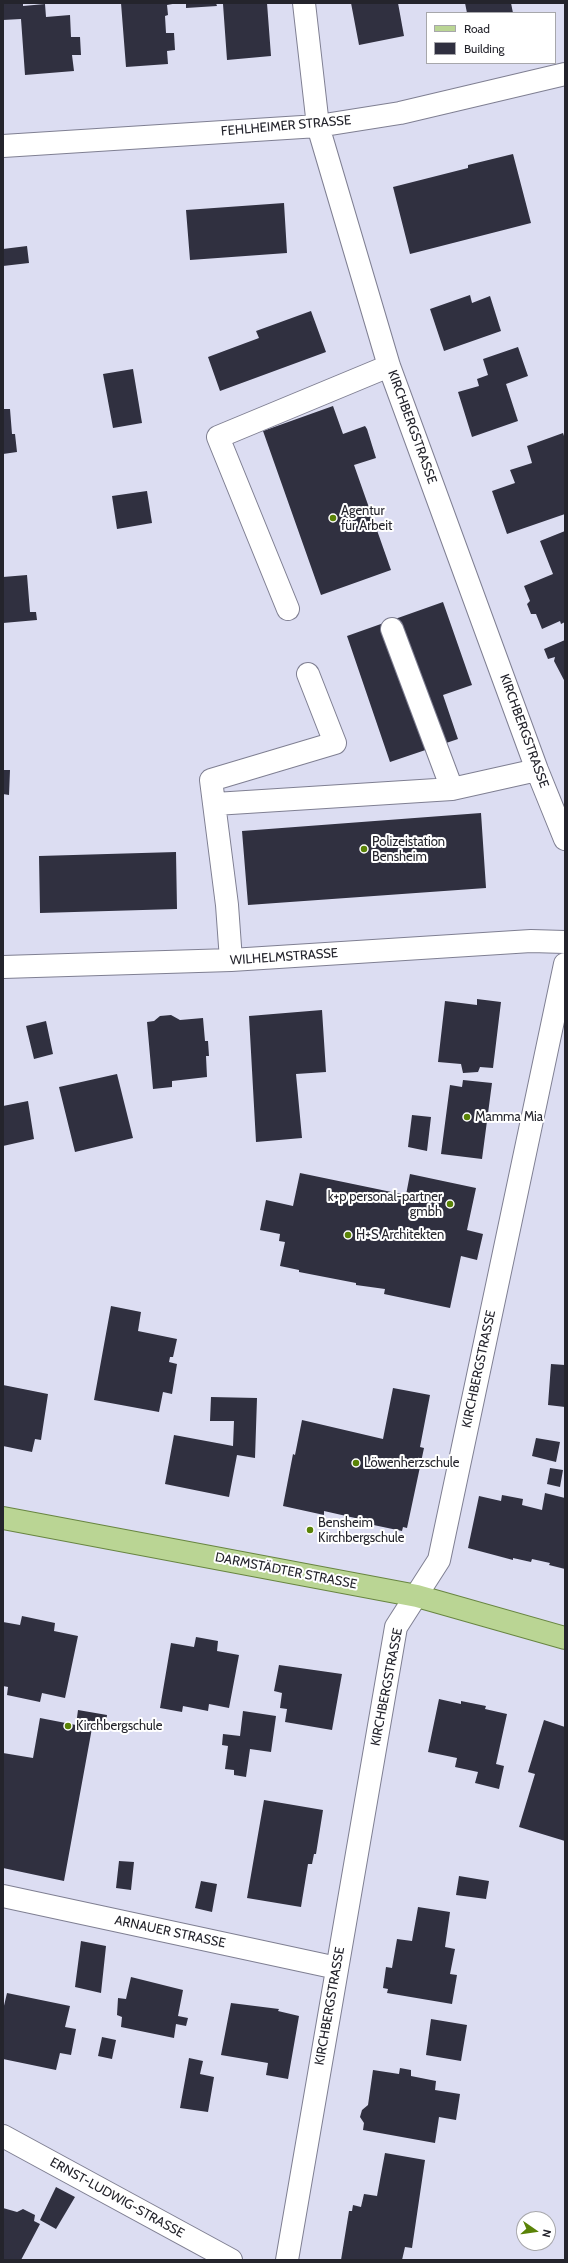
<!DOCTYPE html>
<meta charset="utf-8">
<style>
body{margin:0}
#map{position:relative;width:568px;height:2263px;overflow:hidden;background:#dcddf2;font-family:Cabin,sans-serif}
canvas{display:block}
.frame{position:absolute;inset:0;border:4px solid #24242c;pointer-events:none}
.legend{position:absolute;left:426px;top:12px;width:130px;height:52px;box-sizing:border-box;background:#fff;border:1px solid #a7a7ab;margin:0;padding:5px 7px;list-style:none;font-size:12px;color:#24242c}
.legend li{display:flex;align-items:center;gap:8px;height:20px}
.legend b{width:20px;border:1px solid #a7a7ab}
.north{position:absolute;left:516px;top:2211px;width:40px;height:40px;box-sizing:border-box;background:#fff;border:1px solid #a7a7ab;border-radius:50%;rotate:103deg;font-size:11px;font-weight:700;line-height:16px;text-align:center;color:#24242c}
.north::after{content:'';display:block;margin:auto;width:14px;height:18px;background:#5a8307;clip-path:polygon(50% 0,100% 100%,50% 72%,0 100%)}
</style>
<div id="map">
<canvas width="568" height="2263"></canvas>
<div class="frame"></div>
<ul class="legend">
<li><b style="height:5px;background:#bad594"></b>Road</li>
<li><b style="height:11px;background:#303040"></b>Building</li>
</ul>
<div class="north">N</div>
</div>
<script>
const ctx = document.querySelector('canvas').getContext('2d');
ctx.lineJoin = 'round';
function fillPath(path, color) { ctx.fillStyle = color; ctx.fill(path, 'evenodd'); }
function trace(path, color, width, dash) { ctx.strokeStyle = color; ctx.lineWidth = width; ctx.lineCap = dash ? 'butt' : 'round'; ctx.setLineDash(dash || []); ctx.stroke(path); }
function label(font, color, halo, rows, align = 'center') {
  ctx.font = font + ' Cabin,sans-serif'; ctx.lineWidth = 4; ctx.setLineDash([]); ctx.textBaseline = 'middle'; ctx.strokeStyle = halo; ctx.fillStyle = color; for (const [text, x, y, turn = 0] of rows) {
    ctx.save(); ctx.translate(x, y); ctx.rotate((+turn || 0) * Math.PI / 180); ctx.textAlign = isNaN(turn) ? turn : align; if (halo) ctx.strokeText(text, 0, 0); ctx.fillText(text, 0, 0); ctx.restore();
  }
}
fillPath(new Path2D(`
 M 3,3 L 23,3 L 23,6 L 45,4 L 46,17 L 70,15 L 71,37 L 80,37 L 81,55 L 72,55 L 74,71 L 25,75 L 21,19 L 3,20 Z
 M 121,3 L 178,3 L 167,5 L 168,15 L 165,16 L 166,33 L 174,33 L 175,50 L 167,51 L 168,64 L 126,67 Z
 M 186,3 L 216,3 L 217,6 L 186,8 Z
 M 239,3 L 267,3 L 271,56 L 227,60 L 223,4 Z
 M 351,3 L 398,3 L 404,36 L 359,45 Z
 M 465,3 L 511,3 L 513,13 L 467,13 Z
 M 513,154 L 531,223 L 410,254 L 393,187 L 468,168 L 468,165 Z
 M 284,203 L 287,253 L 190,260 L 186,210 Z
 M 27,246 L 29,263 L 3,266 L 3,249 Z
 M 470,295 L 472,303 L 490,296 L 501,331 L 444,351 L 430,309 Z
 M 311,311 L 326,352 L 220,391 L 208,357 L 259,338 L 256,331 Z
 M 518,347 L 528,376 L 506,384 L 518,421 L 472,437 L 458,392 L 479,386 L 477,379 L 488,375 L 483,359 Z
 M 133,369 L 142,423 L 113,428 L 103,374 Z
 M 333,406 L 343,434 L 365,426 L 367,429 L 376,458 L 354,465 L 391,570 L 321,595 L 263,431 Z
 M 3,409 L 10,409 L 12,434 L 15,434 L 17,452 L 3,454 Z
 M 563,433 L 565,439 L 565,514 L 507,534 L 492,491 L 515,483 L 510,470 L 532,463 L 527,446 Z
 M 147,491 L 152,523 L 117,529 L 112,496 Z
 M 565,531 L 565,622 L 561,624 L 560,621 L 542,629 L 536,614 L 531,614 L 527,604 L 530,601 L 524,586 L 553,574 L 540,541 Z
 M 27,575 L 30,612 L 36,612 L 37,620 L 3,623 L 3,577 Z
 M 443,602 L 472,685 L 443,695 L 458,739 L 390,762 L 347,636 Z
 M 565,640 L 565,682 L 554,661 L 555,657 L 548,659 L 544,649 Z
 M 3,770 L 10,770 L 9,795 L 3,794 Z
 M 481,813 L 486,888 L 248,905 L 242,831 Z
 M 176,852 L 177,909 L 40,913 L 39,856 Z
 M 477,999 L 501,1002 L 493,1068 L 480,1067 L 478,1072 L 463,1073 L 461,1064 L 438,1062 L 445,1001 L 477,1005 Z
 M 322,1010 L 326,1072 L 296,1074 L 302,1138 L 256,1142 L 249,1016 Z
 M 171,1015 L 180,1020 L 203,1018 L 205,1041 L 208,1041 L 209,1056 L 206,1056 L 207,1077 L 172,1081 L 172,1087 L 153,1089 L 147,1022 L 154,1021 L 160,1016 Z
 M 46,1021 L 53,1054 L 34,1059 L 26,1026 Z
 M 117,1074 L 133,1138 L 75,1152 L 59,1087 Z
 M 463,1080 L 492,1083 L 482,1159 L 441,1154 L 450,1085 L 462,1087 Z
 M 28,1101 L 34,1139 L 3,1146 L 3,1106 Z
 M 412,1115 L 431,1117 L 427,1151 L 408,1147 Z
 M 300,1173 L 406,1195 L 410,1174 L 476,1188 L 467,1230 L 483,1234 L 477,1260 L 461,1256 L 450,1308 L 384,1294 L 385,1289 L 356,1285 L 356,1283 L 299,1272 L 299,1270 L 280,1266 L 285,1242 L 279,1241 L 280,1234 L 260,1230 L 266,1200 L 293,1206 Z
 M 111,1306 L 141,1312 L 138,1331 L 177,1339 L 173,1357 L 170,1357 L 169,1362 L 177,1364 L 172,1394 L 163,1392 L 159,1412 L 94,1400 Z
 M 551,1364 L 565,1365 L 565,1407 L 548,1405 Z
 M 3,1385 L 48,1394 L 41,1440 L 35,1439 L 32,1452 L 3,1446 Z
 M 393,1388 L 430,1395 L 420,1447 L 424,1448 L 407,1528 L 403,1527 L 402,1531 L 364,1523 L 364,1520 L 324,1511 L 324,1515 L 283,1506 L 293,1454 L 295,1455 L 302,1420 L 383,1439 Z
 M 211,1397 L 257,1398 L 255,1458 L 237,1455 L 229,1497 L 165,1484 L 174,1435 L 233,1446 L 234,1421 L 210,1421 Z
 M 536,1438 L 560,1442 L 556,1462 L 532,1456 Z
 M 550,1468 L 563,1470 L 560,1487 L 547,1484 Z
 M 545,1493 L 565,1498 L 565,1569 L 549,1565 L 550,1563 L 532,1559 L 531,1562 L 513,1558 L 513,1560 L 468,1548 L 479,1496 L 501,1501 L 502,1495 L 523,1499 L 522,1505 L 542,1510 Z
 M 22,1616 L 55,1623 L 54,1631 L 78,1636 L 65,1698 L 42,1693 L 40,1702 L 7,1695 L 8,1687 L 3,1686 L 3,1622 L 20,1625 Z
 M 196,1637 L 218,1641 L 217,1651 L 239,1655 L 229,1708 L 209,1704 L 208,1711 L 183,1706 L 182,1712 L 160,1708 L 171,1643 L 194,1647 Z
 M 279,1665 L 342,1674 L 332,1730 L 285,1722 L 287,1709 L 280,1708 L 282,1693 L 274,1691 Z
 M 439,1699 L 461,1704 L 461,1701 L 486,1706 L 485,1709 L 507,1714 L 496,1764 L 504,1766 L 499,1789 L 475,1783 L 478,1772 L 455,1767 L 457,1758 L 428,1752 Z
 M 78,1710 L 107,1715 L 105,1730 L 92,1728 L 64,1881 L 3,1868 L 3,1753 L 33,1758 L 40,1718 L 76,1725 Z
 M 243,1711 L 276,1716 L 271,1752 L 250,1749 L 246,1777 L 234,1775 L 234,1770 L 225,1769 L 228,1746 L 222,1745 L 223,1734 L 240,1736 Z
 M 544,1720 L 565,1727 L 565,1841 L 519,1827 L 535,1774 L 528,1772 Z
 M 264,1800 L 323,1810 L 316,1854 L 314,1854 L 312,1864 L 308,1864 L 301,1907 L 247,1898 Z
 M 119,1861 L 134,1862 L 131,1890 L 116,1888 Z
 M 459,1876 L 489,1881 L 486,1899 L 456,1895 Z
 M 201,1881 L 217,1884 L 212,1912 L 195,1908 Z
 M 418,1907 L 450,1912 L 445,1947 L 455,1949 L 450,1974 L 457,1975 L 452,2004 L 387,1993 L 388,1989 L 383,1988 L 386,1967 L 392,1968 L 397,1939 L 412,1941 Z
 M 81,1941 L 106,1946 L 101,1993 L 75,1987 Z
 M 131,1977 L 183,1990 L 178,2016 L 188,2018 L 186,2026 L 176,2024 L 174,2038 L 121,2027 L 122,2017 L 117,2015 L 118,1998 L 126,1999 Z
 M 7,1993 L 70,2006 L 65,2027 L 76,2029 L 71,2055 L 60,2053 L 56,2070 L 3,2059 L 3,2010 Z
 M 231,2003 L 279,2009 L 278,2011 L 299,2016 L 288,2079 L 266,2075 L 268,2063 L 221,2055 Z
 M 431,2019 L 467,2025 L 461,2061 L 426,2055 Z
 M 102,2037 L 116,2040 L 112,2059 L 98,2056 Z
 M 189,2058 L 203,2061 L 200,2074 L 214,2077 L 208,2112 L 180,2108 Z
 M 400,2068 L 411,2070 L 411,2076 L 436,2081 L 435,2090 L 460,2094 L 456,2120 L 439,2117 L 435,2143 L 363,2130 L 364,2123 L 360,2117 L 362,2110 L 368,2105 L 373,2070 L 399,2074 Z
 M 385,2153 L 425,2160 L 412,2248 L 405,2247 L 402,2260 L 341,2260 L 349,2211 L 352,2211 L 353,2205 L 361,2207 L 364,2194 L 377,2196 Z
 M 56,2187 L 75,2197 L 56,2229 L 40,2220 Z
 M 3,2208 L 17,2212 L 23,2209 L 35,2215 L 34,2221 L 40,2224 L 21,2260 L 3,2260 Z`), '#303040');
const minor = new Path2D(`
 M 304,3 L 318,126 L 389,366 L 537,770 L 565,839
 M 3,146 L 318,126 L 400,113 L 565,74
 M 288,609 L 218,437 L 389,366
 M 452,789 L 537,770
 M 215,804 L 452,789 L 392,629
 M 231,960 L 227,905 L 211,780 L 335,743 L 308,674
 M 3,967 L 231,960 L 531,941 L 565,942
 M 3,1896 L 337,1968
 M 3,2136 L 231,2260
 M 287,2260 L 396,1627 L 439,1560 L 565,964`);
const major = new Path2D(`
 M 3,1518 L 417,1596 L 565,1638`);
trace(minor, '#7f7f92', 24);
trace(major, '#688541', 24);
trace(minor, '#fff', 22);
trace(major, '#bad594', 22);
for (const [x, y, r, color] of [
 [333,518,4,"#5a8307"],
 [364,849,4,"#5a8307"],
 [467,1117,4,"#5a8307"],
 [450,1204,4,"#5a8307"],
 [348,1235,4,"#5a8307"],
 [356,1463,4,"#5a8307"],
 [310,1530,4,"#5a8307"],
 [68,1726,4,"#5a8307"]
]) { const dot = new Path2D(); dot.arc(x, y, r, 0, 2 * Math.PI); ctx.fillStyle = color; ctx.fill(dot); trace(dot, '#fff', 1.5); }
label('13px', '#24242c', '#fff', [
 ["FEHLHEIMER STRASSE",286,126,-5],
 ["KIRCHBERGSTRASSE",412,427,70],
 ["KIRCHBERGSTRASSE",524,731,70],
 ["WILHELMSTRASSE",284,957,-4],
 ["KIRCHBERGSTRASSE",479,1369,-78],
 ["DARMSTÄDTER STRASSE",286,1571,11],
 ["KIRCHBERGSTRASSE",387,1687,-79],
 ["ARNAUER STRASSE",170,1932,12],
 ["KIRCHBERGSTRASSE",330,2006,-80],
 ["ERNST-LUDWIG-STRASSE",117,2198,29]
]);
label('13px', '#24242c', '#fff', [
 ["Agentur",341,511],
 ["für Arbeit",341,526],
 ["Polizeistation",372,842],
 ["Bensheim",372,857],
 ["Mamma Mia",475,1117],
 ["k+p personal-partner",442,1197,"right"],
 ["gmbh",442,1212,"right"],
 ["H+S Architekten",356,1235],
 ["Löwenherzschule",364,1463],
 ["Bensheim",318,1523],
 ["Kirchbergschule",318,1538],
 ["Kirchbergschule",76,1726]
], 'left');
</script>
